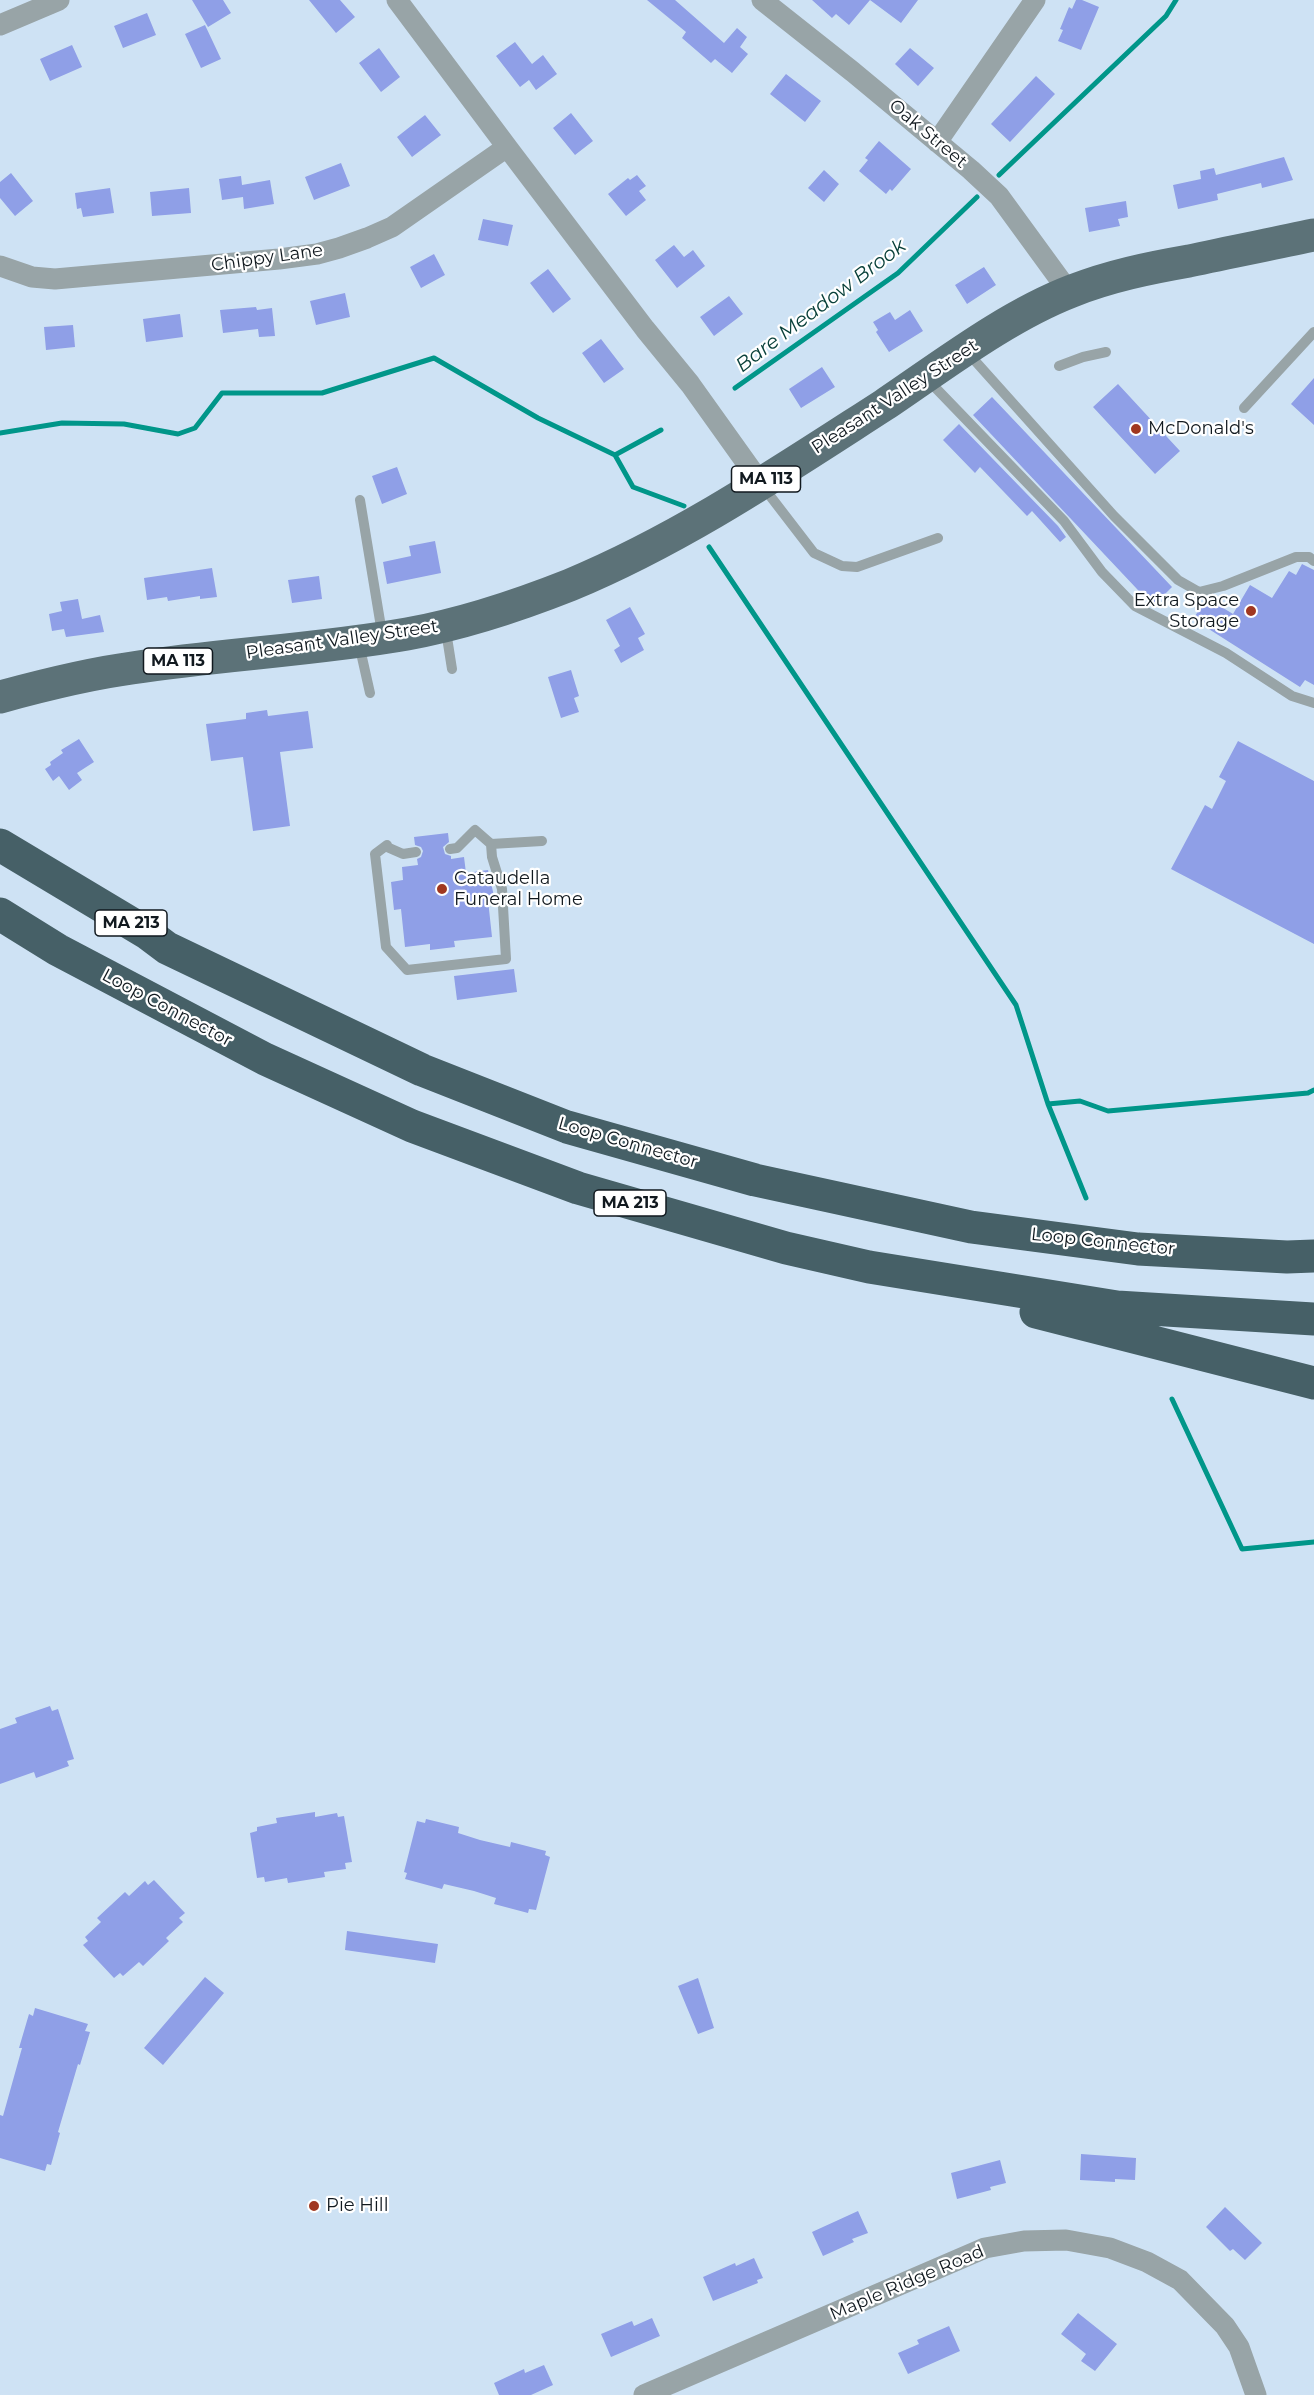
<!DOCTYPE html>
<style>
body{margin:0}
canvas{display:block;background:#cee2f4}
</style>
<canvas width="1314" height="2395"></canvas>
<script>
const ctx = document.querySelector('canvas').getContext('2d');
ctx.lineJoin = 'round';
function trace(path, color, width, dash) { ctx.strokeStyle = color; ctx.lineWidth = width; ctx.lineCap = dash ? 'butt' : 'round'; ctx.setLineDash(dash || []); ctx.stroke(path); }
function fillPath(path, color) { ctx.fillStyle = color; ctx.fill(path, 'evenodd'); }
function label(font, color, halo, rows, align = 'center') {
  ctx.font = font + ' Montserrat,sans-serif'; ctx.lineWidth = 4.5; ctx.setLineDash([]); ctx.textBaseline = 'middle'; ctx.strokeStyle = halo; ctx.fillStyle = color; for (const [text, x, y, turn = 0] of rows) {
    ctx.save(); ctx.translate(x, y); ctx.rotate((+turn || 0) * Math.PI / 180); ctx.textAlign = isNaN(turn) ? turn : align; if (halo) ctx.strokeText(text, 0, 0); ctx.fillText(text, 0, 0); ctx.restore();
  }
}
trace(new Path2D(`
 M 999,175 L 1166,16 L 1176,0
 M 735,388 L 898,273 L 977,197
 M 0,433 L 62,423 L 124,424 L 178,434 L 195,428 L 222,393 L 322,393 L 434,358 L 538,418 L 615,455 L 661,430
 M 615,455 L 633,487 L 684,506
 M 709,547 L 1016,1005 L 1048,1104 L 1086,1198
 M 1048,1104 L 1080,1101 L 1108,1111 L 1308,1093 L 1314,1090
 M 1172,1399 L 1242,1549 L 1314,1542`), '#009689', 5);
fillPath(new Path2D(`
 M 192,0 L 223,0 L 231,13 L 208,27 Z
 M 309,0 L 340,0 L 355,17 L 336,33 Z
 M 647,0 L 675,0 L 724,43 L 737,28 L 747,37 L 740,47 L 748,54 L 732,73 L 715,59 L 711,63 L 682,38 L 686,32 Z
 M 812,0 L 918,0 L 901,23 L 870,0 L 849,25 L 836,14 L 832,18 Z
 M 1076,0 L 1082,0 L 1099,7 L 1081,50 L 1058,41 L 1063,30 L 1060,29 L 1069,7 L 1072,9 Z
 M 147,13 L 156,35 L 123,48 L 114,26 Z
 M 205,25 L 221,59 L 201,68 L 185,34 Z
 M 515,42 L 532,64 L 543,55 L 557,74 L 536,90 L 529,80 L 520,87 L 496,56 Z
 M 72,45 L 82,67 L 50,81 L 40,59 Z
 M 379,48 L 400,77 L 381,92 L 359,63 Z
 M 910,48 L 934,68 L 918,86 L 895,64 Z
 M 786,74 L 821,101 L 805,122 L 770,94 Z
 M 1036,76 L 1055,94 L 1010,142 L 991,124 Z
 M 571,113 L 593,141 L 575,155 L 553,128 Z
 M 425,115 L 441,135 L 412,157 L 397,137 Z
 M 879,141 L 911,169 L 892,191 L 890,189 L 886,194 L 859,171 L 868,160 L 865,158 Z
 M 1284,157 L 1293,180 L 1262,188 L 1261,183 L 1217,194 L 1218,200 L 1178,209 L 1173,185 L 1201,179 L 1200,171 L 1214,168 L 1216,175 Z
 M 341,163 L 350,186 L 314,200 L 305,177 Z
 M 824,170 L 839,184 L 824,202 L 808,188 Z
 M 11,173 L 33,201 L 15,216 L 0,198 L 0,182 Z
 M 637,175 L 646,186 L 639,191 L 646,200 L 626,216 L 608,194 L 628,178 L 630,180 Z
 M 241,176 L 242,185 L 270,180 L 274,204 L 244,209 L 243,197 L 222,200 L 219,179 Z
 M 110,188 L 114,213 L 83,217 L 81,208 L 77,209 L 75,193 Z
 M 189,188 L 191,213 L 152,216 L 150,192 Z
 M 1126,201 L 1128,217 L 1118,219 L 1120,226 L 1089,232 L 1085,208 Z
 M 483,219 L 513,225 L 508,246 L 478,240 Z
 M 674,245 L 684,257 L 693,250 L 705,266 L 677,288 L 655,260 Z
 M 434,254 L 445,275 L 421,288 L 410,267 Z
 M 984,267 L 996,285 L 967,304 L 955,285 Z
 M 548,269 L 571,299 L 553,313 L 530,283 Z
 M 345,293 L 350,317 L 316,325 L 310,301 Z
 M 729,296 L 743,314 L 714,336 L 700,317 Z
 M 256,307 L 257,310 L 272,308 L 275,336 L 259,337 L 258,329 L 223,333 L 220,310 Z
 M 910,310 L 923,331 L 889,352 L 876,332 L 878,330 L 873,322 L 890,312 L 895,320 Z
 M 180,314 L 183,337 L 146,342 L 143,319 Z
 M 73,325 L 75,347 L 46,350 L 44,327 Z
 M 601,339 L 624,369 L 604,383 L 582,353 Z
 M 822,367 L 835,387 L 801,408 L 789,389 Z
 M 1314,378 L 1314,425 L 1291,404 Z
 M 1118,384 L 1180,451 L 1155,474 L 1093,407 Z
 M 992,397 L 1172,587 L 1153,606 L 973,415 Z
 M 959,424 L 1058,526 L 1066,537 L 1060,542 L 1032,511 L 1027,516 L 980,467 L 975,473 L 943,440 Z
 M 397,467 L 407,494 L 382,504 L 372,476 Z
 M 435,541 L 441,573 L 387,584 L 383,562 L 411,556 L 409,546 Z
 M 1302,564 L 1314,570 L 1314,685 L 1305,680 L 1300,687 L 1193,619 L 1207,598 L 1233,614 L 1250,585 L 1272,598 L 1289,571 L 1296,575 Z
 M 212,568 L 217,597 L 200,599 L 200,596 L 168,601 L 167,597 L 147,600 L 144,578 Z
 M 319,576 L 322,599 L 292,603 L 288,580 Z
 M 78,599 L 82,619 L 100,615 L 104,632 L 66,637 L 64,629 L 52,631 L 49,614 L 62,611 L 60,602 Z
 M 630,607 L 645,634 L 638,638 L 644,650 L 621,663 L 614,650 L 620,646 L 606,620 Z
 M 571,670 L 579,696 L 574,698 L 579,712 L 561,718 L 548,677 Z
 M 267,710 L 268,716 L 308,711 L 313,748 L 280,752 L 290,826 L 253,831 L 243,757 L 211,761 L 206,724 L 246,719 L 246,713 Z
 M 79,739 L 94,762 L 77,773 L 82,780 L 69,790 L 59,776 L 53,781 L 45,769 L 51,765 L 50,762 L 63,753 L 61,750 Z
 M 1238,741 L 1314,781 L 1314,944 L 1171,869 L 1205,805 L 1212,809 L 1226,781 L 1219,777 Z
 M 448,833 L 449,842 L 443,847 L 445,854 L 451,856 L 451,859 L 464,857 L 466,873 L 488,870 L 494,896 L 488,900 L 492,937 L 454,941 L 455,947 L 430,950 L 430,944 L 405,947 L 401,909 L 394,910 L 391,882 L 403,880 L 402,867 L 418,865 L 417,859 L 421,857 L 423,851 L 421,847 L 415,845 L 414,837 Z
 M 514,969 L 517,992 L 457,1000 L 454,976 Z
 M 50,1706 L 52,1711 L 58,1709 L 74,1759 L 67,1761 L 69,1766 L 36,1778 L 34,1772 L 0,1784 L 0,1729 L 17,1723 L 15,1718 Z
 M 315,1812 L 315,1817 L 337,1813 L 338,1817 L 344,1816 L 352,1862 L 345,1863 L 346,1869 L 324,1872 L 325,1877 L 288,1883 L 287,1878 L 265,1882 L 264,1877 L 257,1878 L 250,1833 L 257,1831 L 257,1827 L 277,1823 L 276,1818 Z
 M 426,1819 L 459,1827 L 458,1833 L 480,1840 L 510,1847 L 511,1842 L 546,1851 L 545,1855 L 550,1857 L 536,1910 L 529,1909 L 528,1913 L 494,1904 L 496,1898 L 474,1891 L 444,1884 L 442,1889 L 405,1879 L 407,1873 L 404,1872 L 417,1821 L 425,1823 Z
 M 154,1880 L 185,1913 L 179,1918 L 183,1922 L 166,1938 L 169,1941 L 143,1966 L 139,1962 L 123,1976 L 120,1973 L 114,1978 L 83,1945 L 88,1941 L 85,1937 L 101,1922 L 97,1918 L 125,1892 L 129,1896 L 145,1881 L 148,1885 Z
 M 347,1931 L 438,1944 L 435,1963 L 345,1950 Z
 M 205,1977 L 224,1993 L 163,2065 L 144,2048 Z
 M 698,1978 L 714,2028 L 698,2034 L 678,1986 Z
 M 35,2008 L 88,2024 L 85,2031 L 90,2032 L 80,2065 L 78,2064 L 58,2132 L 60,2133 L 51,2165 L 47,2164 L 45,2171 L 0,2158 L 0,2115 L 3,2116 L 22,2048 L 19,2048 L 29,2014 L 33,2016 Z
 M 1081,2154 L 1136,2158 L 1135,2180 L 1115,2179 L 1115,2182 L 1080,2180 Z
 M 1000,2160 L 1006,2183 L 990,2187 L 991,2190 L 957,2199 L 951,2173 Z
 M 1225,2207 L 1262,2243 L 1245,2260 L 1233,2249 L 1230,2251 L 1206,2227 Z
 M 858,2211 L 868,2233 L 852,2239 L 854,2242 L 823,2256 L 812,2232 Z
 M 754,2258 L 763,2278 L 757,2280 L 758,2283 L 713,2301 L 703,2277 L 735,2263 L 736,2266 Z
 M 1078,2313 L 1117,2344 L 1095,2371 L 1081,2361 L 1086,2354 L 1061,2334 Z
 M 652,2318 L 660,2336 L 611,2357 L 601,2334 L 632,2321 L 634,2326 Z
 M 949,2326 L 960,2351 L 908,2374 L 898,2353 L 919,2344 L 917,2340 Z
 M 544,2365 L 553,2385 L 531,2395 L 499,2395 L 494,2383 L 524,2369 L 525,2373 Z`), '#8f9fe7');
trace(new Path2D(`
 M 968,353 L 1114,516 L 1178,580 L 1199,592 L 1223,586 L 1296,557 L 1309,557 L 1314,561
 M 1059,366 L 1083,357 L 1106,352
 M 927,379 L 1064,521 L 1102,572 L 1135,606 L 1226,653 L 1292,696 L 1314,703
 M 1244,408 L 1314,332
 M 764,488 L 814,553 L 842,566 L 857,567 L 938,538
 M 360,500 L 382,633
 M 446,631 L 452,669
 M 359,644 L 370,693
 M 450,849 L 457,848 L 475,830 L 491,844
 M 416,852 L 403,854 L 387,847 L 387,845 L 375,854 L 386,947 L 407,970 L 506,959 L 502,889 L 492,857 L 491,844 L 542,841`), '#98a4a7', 10);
trace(new Path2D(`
 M 762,0 L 853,72 L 971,170 L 999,196 L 1069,292
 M 0,25 L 59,0
 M 937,142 L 1035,0
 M 507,147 L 645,329 L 690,384 L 760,482
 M 0,266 L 32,277 L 55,279 L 279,259 L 317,254 L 339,248 L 367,238 L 392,227 L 507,147 L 397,0
 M 644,2395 L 985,2248 L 1024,2241 L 1066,2240 L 1110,2248 L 1147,2262 L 1180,2280 L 1225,2326 L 1239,2347 L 1256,2395`), '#98a4a7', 21);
trace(new Path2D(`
 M 0,697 C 44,685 87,674 132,668 C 223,654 316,650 407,634 C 463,624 517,606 570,585 C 681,539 783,470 884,405 C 942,366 1007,316 1072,291 C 1110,276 1149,268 1189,261 C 1230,252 1272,244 1314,235`), '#5c7278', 33);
trace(new Path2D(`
 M 0,845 L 147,933 L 167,948 L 422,1070 L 567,1127 L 755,1180 L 971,1227 L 1138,1249 L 1287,1257 L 1314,1256
 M 0,914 L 58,950 L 265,1059 L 412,1126 L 578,1188 L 786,1248 L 869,1267 L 1117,1307 L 1314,1319
 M 1036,1312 L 1314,1383`), '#466067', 33);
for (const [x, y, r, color] of [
 [1136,429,6,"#a03720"],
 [1251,611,6,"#a03720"],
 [442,889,6,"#a03720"],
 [314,2206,6,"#a03720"]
]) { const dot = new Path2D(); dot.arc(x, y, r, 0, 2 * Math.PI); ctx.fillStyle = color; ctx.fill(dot); trace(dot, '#fff', 2); }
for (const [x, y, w] of [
 [766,479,69],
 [178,661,69],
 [131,923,72],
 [630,1203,72]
]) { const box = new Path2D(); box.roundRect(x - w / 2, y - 13, w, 26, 4.5); ctx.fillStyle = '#fff'; ctx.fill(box); trace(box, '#11191f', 1.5); }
label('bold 16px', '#11191f', null, [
 ["MA 113",766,479],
 ["MA 113",178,661],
 ["MA 213",131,923],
 ["MA 213",630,1203]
]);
label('18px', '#11191f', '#fff', [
 ["Oak Street",928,134,40],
 ["Chippy Lane",267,258,-8],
 ["Pleasant Valley Street",895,397,-33],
 ["Pleasant Valley Street",342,640,-8],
 ["Loop Connector",167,1008,28],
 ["Loop Connector",628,1143,16],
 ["Loop Connector",1103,1242,6],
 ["Maple Ridge Road",907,2283,-23]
]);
label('18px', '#11191f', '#fff', [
 ["McDonald's",1148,429],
 ["Extra Space",1239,601,"right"],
 ["Storage",1239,622,"right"],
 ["Cataudella",454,879],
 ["Funeral Home",454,900],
 ["Pie Hill",326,2206]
], 'left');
label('italic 20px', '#09403a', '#fff', [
 ["Bare Meadow Brook",821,306,-37]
]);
</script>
